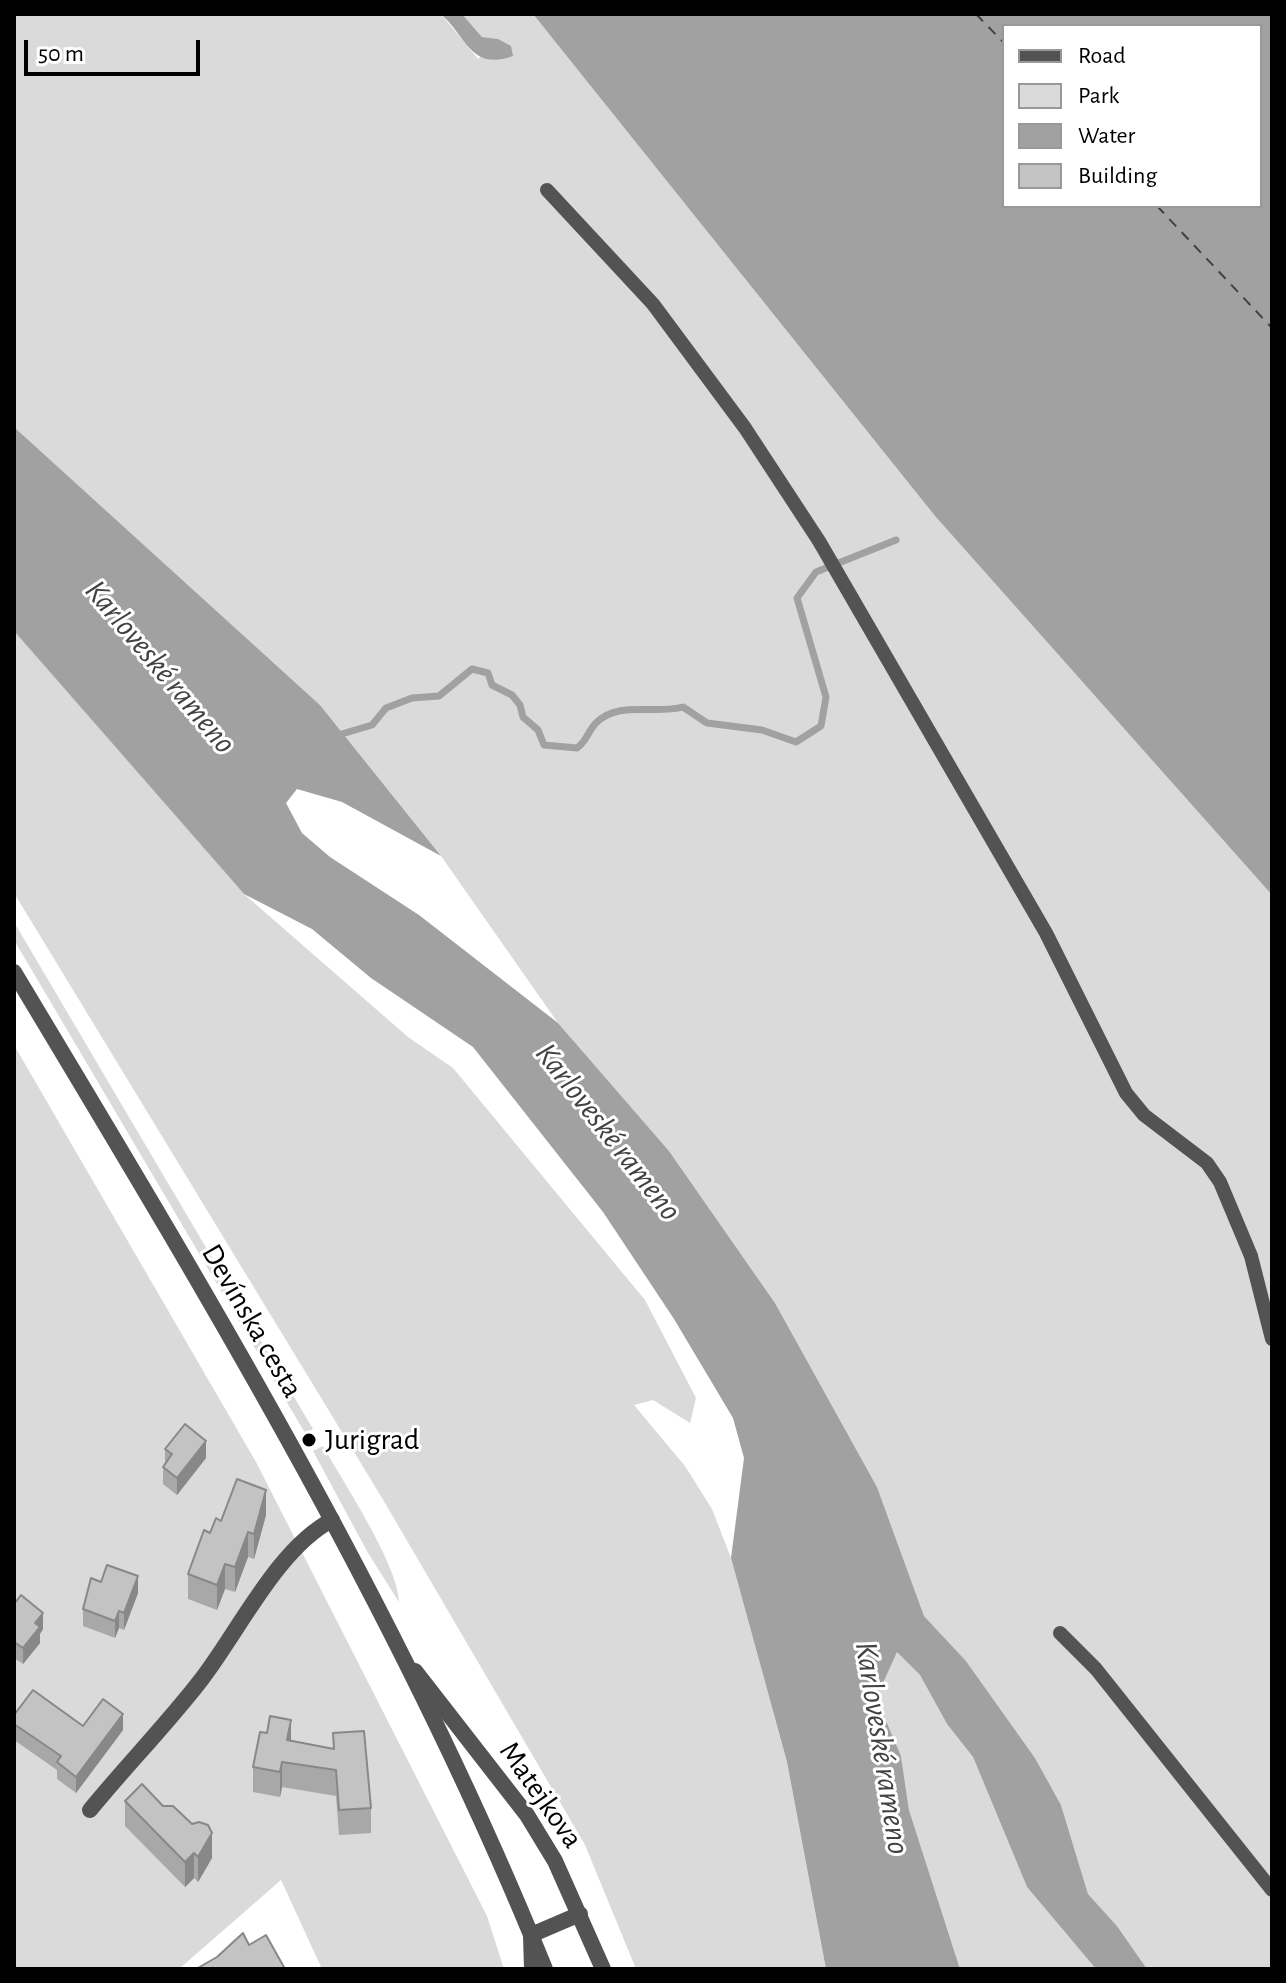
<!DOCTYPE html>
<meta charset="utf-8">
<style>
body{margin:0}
#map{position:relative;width:1286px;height:1983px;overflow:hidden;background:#fff;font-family:"Alegreya Sans",sans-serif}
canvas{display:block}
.frame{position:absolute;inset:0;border:16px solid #000;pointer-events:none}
.legend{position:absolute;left:1002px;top:24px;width:260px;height:184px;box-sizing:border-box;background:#fff;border:2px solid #999;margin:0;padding:10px 14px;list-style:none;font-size:24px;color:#000}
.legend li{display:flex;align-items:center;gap:16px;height:40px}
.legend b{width:40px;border:2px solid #999}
.scale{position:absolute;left:24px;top:40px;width:176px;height:36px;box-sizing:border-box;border:4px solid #000;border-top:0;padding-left:10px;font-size:24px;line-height:28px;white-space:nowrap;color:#000;-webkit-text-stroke:6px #fff;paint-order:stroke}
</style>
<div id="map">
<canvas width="1286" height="1983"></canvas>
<div class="frame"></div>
<ul class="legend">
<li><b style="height:10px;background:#535353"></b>Road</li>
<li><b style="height:22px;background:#dadada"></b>Park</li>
<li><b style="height:22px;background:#a1a1a1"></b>Water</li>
<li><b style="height:22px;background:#c3c3c3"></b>Building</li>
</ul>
<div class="scale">50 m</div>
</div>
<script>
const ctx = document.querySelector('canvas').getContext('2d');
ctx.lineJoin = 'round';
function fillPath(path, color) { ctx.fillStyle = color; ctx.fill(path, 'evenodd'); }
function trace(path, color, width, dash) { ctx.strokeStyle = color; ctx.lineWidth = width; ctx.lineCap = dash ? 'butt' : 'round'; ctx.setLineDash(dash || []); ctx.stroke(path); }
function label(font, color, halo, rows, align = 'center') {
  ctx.font = font + ' "Alegreya Sans",sans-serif'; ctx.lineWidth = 6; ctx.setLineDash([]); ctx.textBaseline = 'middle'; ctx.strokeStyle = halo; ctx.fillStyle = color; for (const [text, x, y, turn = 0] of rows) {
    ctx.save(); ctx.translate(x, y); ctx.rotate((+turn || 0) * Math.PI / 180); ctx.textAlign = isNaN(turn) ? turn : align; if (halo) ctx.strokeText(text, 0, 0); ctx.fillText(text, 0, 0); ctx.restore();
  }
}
fillPath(new Path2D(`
 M 14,14 L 441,14 L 478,59 L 498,39 L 482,37 L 462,14 L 533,14 L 935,516 L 1272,895 L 1272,1969 L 1147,1969 L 1117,1926 L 1088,1894 L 1061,1805 L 1035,1758 L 966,1661 L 924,1616 L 877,1487 L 775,1303 L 669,1151 L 558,1023 L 441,856 L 320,705 L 14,427 Z
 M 14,631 L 244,894 L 408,1037 L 453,1068 L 645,1300 L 696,1398 L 690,1423 L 653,1400 L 634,1405 L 685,1466 L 712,1509 L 731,1558 L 787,1762 L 826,1969 L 636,1969 L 585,1845 L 382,1498 L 14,893 Z
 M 14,922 L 313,1429 L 305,1433 L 14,940 Z
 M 14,1045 L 256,1462 L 487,1916 L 504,1969 L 322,1969 L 281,1880 L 179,1969 L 14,1969 Z
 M 323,1446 C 343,1482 398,1564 399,1602 L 368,1553 L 313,1451 Z
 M 897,1651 L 920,1675 L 947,1724 L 973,1757 L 1027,1887 L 1096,1969 L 960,1969 L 909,1810 L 901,1756 L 879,1704 L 879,1692 Z`), '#dadada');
fillPath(new Path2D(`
 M 441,14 L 462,14 L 482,37 L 498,39 L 511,46 L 513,56 C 471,71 468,39 441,14 Z
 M 533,14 L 1272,14 L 1272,895 L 935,516 ZM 1004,26 L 1260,26 L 1260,206 L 1004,206 Z
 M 14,427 L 320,705 L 441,856 L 342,802 L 297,789 L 286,803 L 302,833 L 330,857 L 419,915 L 558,1023 L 669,1151 L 775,1303 L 877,1487 L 924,1616 L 966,1661 L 1035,1758 L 1061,1805 L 1088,1894 L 1117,1926 L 1147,1969 L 1096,1969 L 1027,1887 L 973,1757 L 947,1724 L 920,1675 L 897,1652 L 879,1692 L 879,1704 L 901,1756 L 909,1810 L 960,1969 L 826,1969 L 787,1762 L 731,1558 L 744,1458 L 733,1418 L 674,1319 L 603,1212 L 473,1047 L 371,978 L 312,929 L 244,894 L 14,631 Z`), '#a1a1a1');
trace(new Path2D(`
 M 335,736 L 372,725 L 386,708 L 412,698 L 439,696 L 472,669 L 488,673 L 492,685 L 512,695 L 520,705 L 523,717 L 538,730 L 544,745 L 577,748 C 587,741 588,731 596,723 C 618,700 655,715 683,707 L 707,723 L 762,730 L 796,742 L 821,726 L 826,697 L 797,598 L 816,572 L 896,540`), '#a1a1a1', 7);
trace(new Path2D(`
 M 976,14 L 1004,43
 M 1157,206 L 1272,328`), '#424242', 2, [10, 8]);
trace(new Path2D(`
 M 547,190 L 653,304 L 745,428 L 819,541 L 1046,933 L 1126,1093 L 1144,1115 L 1207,1163 L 1220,1182 L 1251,1256 L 1272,1339
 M 1060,1633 L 1096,1669 L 1272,1890`), '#535353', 14);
trace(new Path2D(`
 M 415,1671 L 527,1815 L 555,1861 L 603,1969
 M 90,1810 C 126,1766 167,1724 201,1680 C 239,1631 277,1549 332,1520
 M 532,1969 L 531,1935 L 580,1914`), '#535353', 16);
trace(new Path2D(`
 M 14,972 C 208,1295 404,1619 545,1969`), '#535353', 16);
fillPath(new Path2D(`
 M 165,1449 L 206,1458 L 177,1495 L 163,1484 L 163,1467 L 165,1463 Z
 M 266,1515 L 254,1559 L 248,1557 L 235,1592 L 225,1589 L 217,1610 L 188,1599 L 188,1574 L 210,1533 L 221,1521 Z
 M 138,1593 L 124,1630 L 119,1628 L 115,1638 L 83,1626 L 83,1609 Z
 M 14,1604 L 43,1629 L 40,1634 L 40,1643 L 23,1664 L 14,1658 Z
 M 14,1715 L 83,1726 L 123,1730 L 76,1793 L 57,1779 L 57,1770 L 14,1740 Z
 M 333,1733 L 371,1808 L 371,1833 L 339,1835 L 336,1796 L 282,1787 L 280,1797 L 253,1792 L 253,1767 L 291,1741 L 333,1749 Z
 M 125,1801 L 163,1806 L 212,1858 L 198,1882 L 194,1878 L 185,1887 L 125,1826 Z`), '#a8a8a8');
fillPath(new Path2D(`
 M 206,1441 L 206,1458 L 177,1495 L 177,1478 Z
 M 266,1490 L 266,1515 L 254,1559 L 254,1534 Z
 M 248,1532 L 248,1557 L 235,1592 L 235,1567 Z
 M 225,1564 L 225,1589 L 217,1610 L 217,1585 Z
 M 138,1576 L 138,1593 L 124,1630 L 124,1613 Z
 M 119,1611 L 119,1628 L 115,1638 L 115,1621 Z
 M 43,1613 L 43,1629 L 40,1634 L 40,1643 L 23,1664 L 23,1648 L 35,1623 Z
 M 123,1714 L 123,1730 L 76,1793 L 76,1777 Z
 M 291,1720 L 291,1745 L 287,1765 L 287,1740 Z
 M 282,1762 L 282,1787 L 280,1797 L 280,1772 Z
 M 212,1833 L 212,1858 L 198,1882 L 198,1857 Z
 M 194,1853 L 194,1878 L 185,1887 L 185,1862 Z`), '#888');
const building = new Path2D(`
 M 185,1424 L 206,1441 L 177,1478 L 163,1467 L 172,1454 L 165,1449 Z
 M 237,1479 L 266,1490 L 254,1534 L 248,1532 L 235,1567 L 225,1564 L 217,1585 L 188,1574 L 204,1530 L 210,1533 L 216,1518 L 221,1521 Z
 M 107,1565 L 138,1576 L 124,1613 L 119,1611 L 115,1621 L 83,1609 L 91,1578 L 101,1582 Z
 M 21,1595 L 43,1613 L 35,1623 L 40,1627 L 23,1648 L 14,1642 L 14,1604 Z
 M 33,1690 L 83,1726 L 103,1699 L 123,1714 L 76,1777 L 57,1762 L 61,1756 L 14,1724 L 14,1715 Z
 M 270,1716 L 291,1720 L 287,1740 L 334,1749 L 333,1733 L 364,1731 L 371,1808 L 339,1810 L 336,1770 L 282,1762 L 280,1772 L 253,1767 L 260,1732 L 267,1733 Z
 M 142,1784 L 163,1806 L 173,1806 L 192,1824 L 199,1822 L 208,1825 L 212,1833 L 198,1857 L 194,1853 L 185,1862 L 125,1801 Z
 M 243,1933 L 249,1945 L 266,1935 L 285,1969 L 196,1969 L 217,1957 Z`);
fillPath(building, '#c3c3c3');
trace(building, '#888', 2);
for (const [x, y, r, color] of [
 [309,1440,8,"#000"]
]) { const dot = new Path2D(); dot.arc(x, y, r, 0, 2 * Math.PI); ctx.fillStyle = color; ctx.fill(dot); trace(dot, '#fff', 3); }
label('30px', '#000', '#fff', [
 ["Devínska cesta",252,1321,60],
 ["Matejkova",541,1795,55]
]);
label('30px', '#000', '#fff', [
 ["Jurigrad",325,1440]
], 'left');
label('italic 32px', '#424242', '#fff', [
 ["Karloveské rameno",160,667,50],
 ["Karloveské rameno",608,1132,52],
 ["Karloveské rameno",882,1748,81]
]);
</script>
